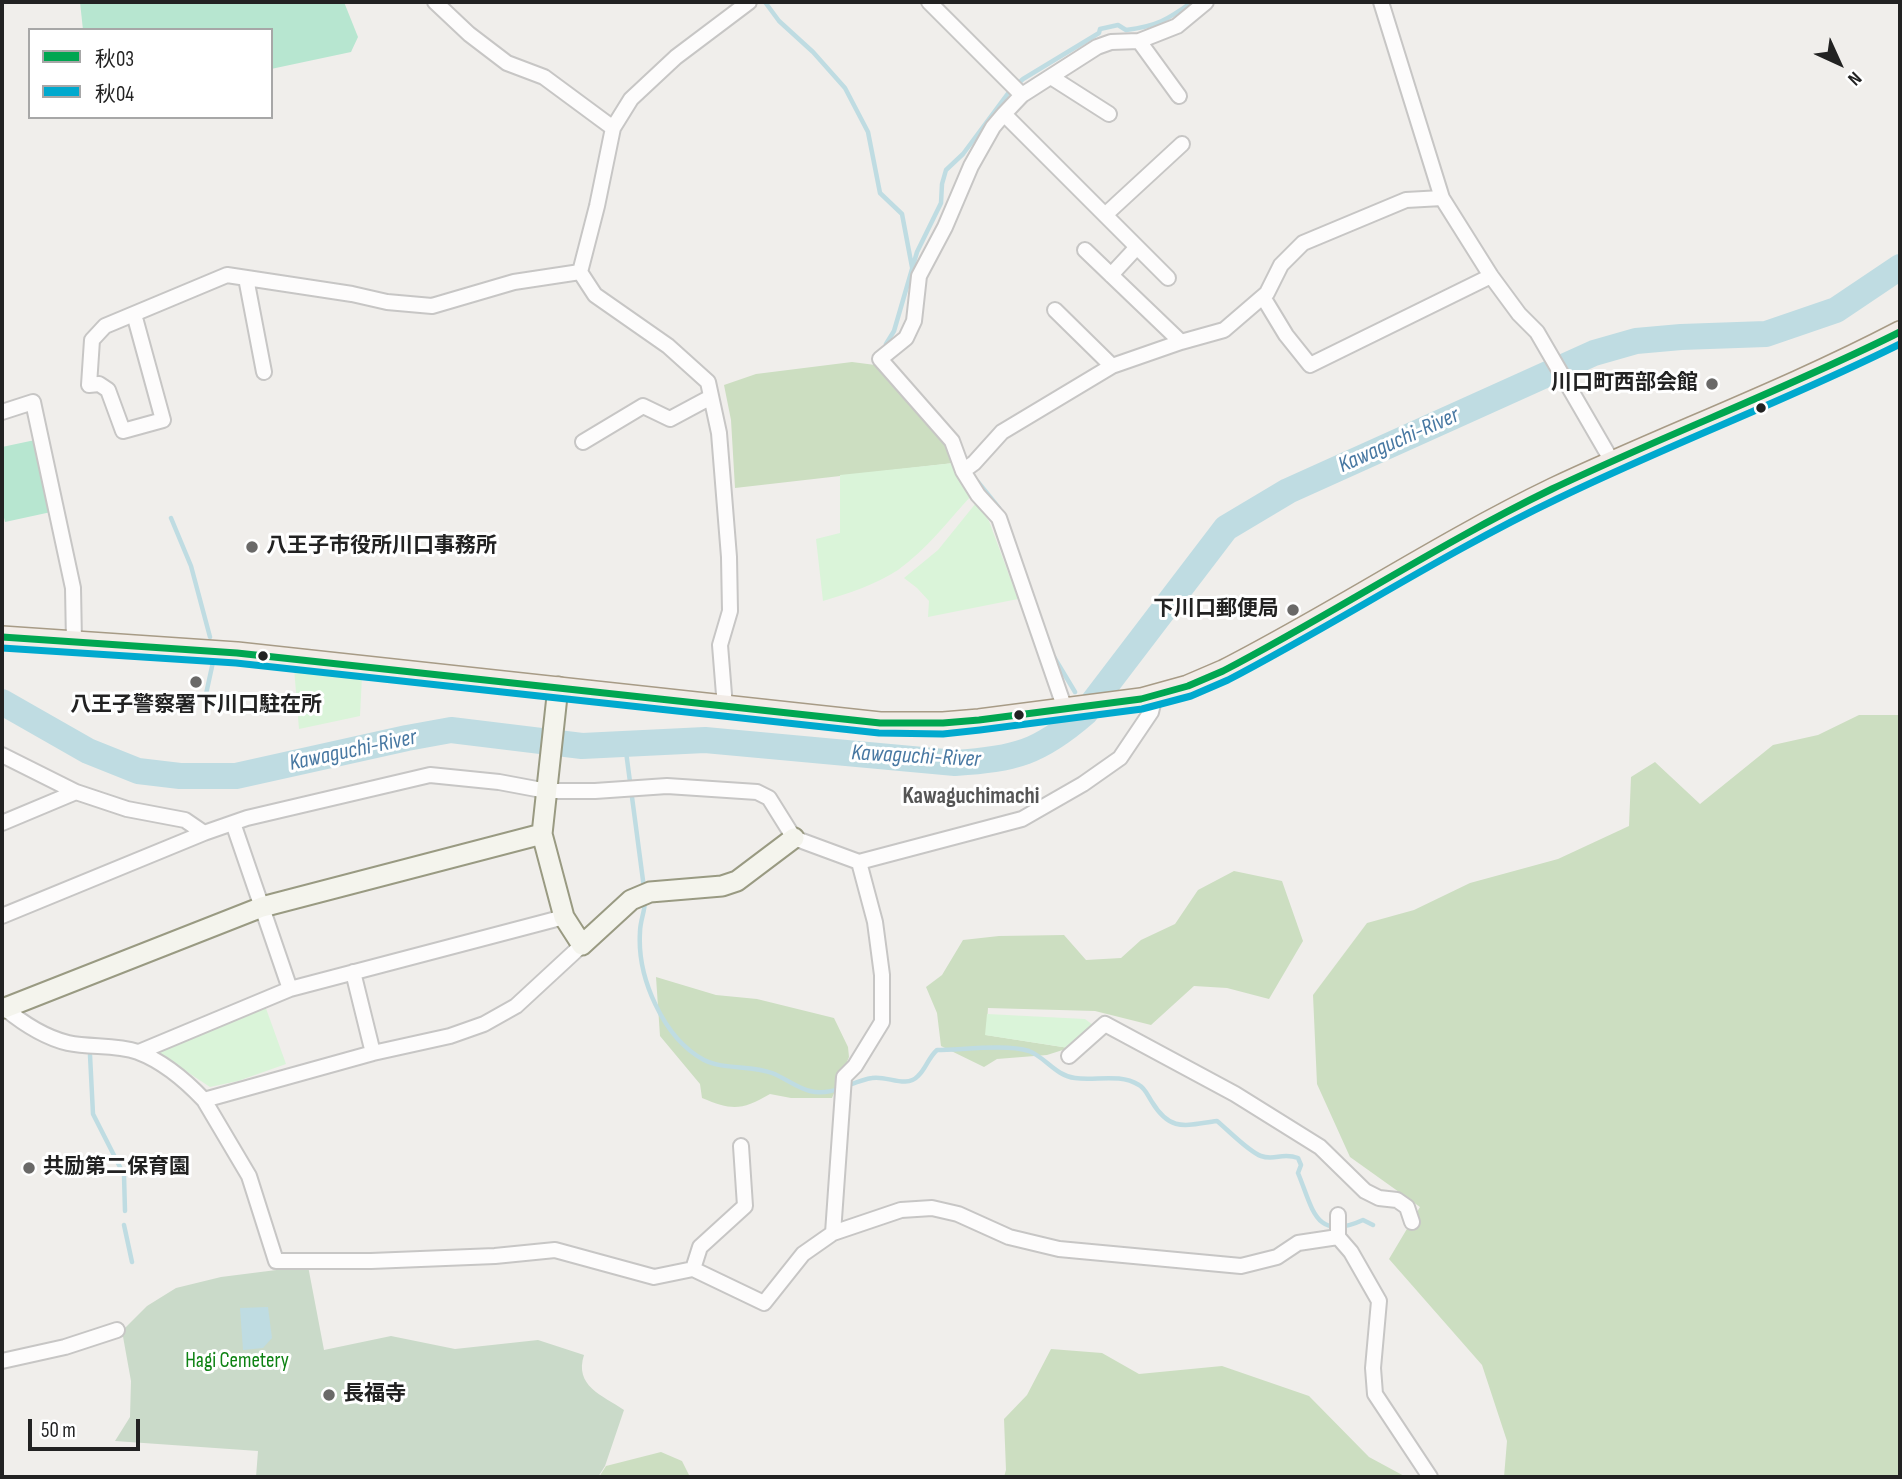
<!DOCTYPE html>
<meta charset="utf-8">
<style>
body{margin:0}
#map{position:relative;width:1902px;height:1479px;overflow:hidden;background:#f0eeeb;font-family:"Sofia Sans Condensed","Noto Sans JP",sans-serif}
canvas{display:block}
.frame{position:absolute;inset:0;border:4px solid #222;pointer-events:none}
.legend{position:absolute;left:28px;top:28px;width:245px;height:91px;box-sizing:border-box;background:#fff;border:2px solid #a7a7a7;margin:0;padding:9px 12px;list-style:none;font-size:21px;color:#222}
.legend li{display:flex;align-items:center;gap:14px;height:35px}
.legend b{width:35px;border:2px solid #a7a7a7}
.north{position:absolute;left:1804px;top:28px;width:70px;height:70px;-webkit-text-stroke:5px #fff;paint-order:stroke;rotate:135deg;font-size:19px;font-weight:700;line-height:28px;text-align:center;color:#222}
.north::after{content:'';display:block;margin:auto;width:24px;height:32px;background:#222;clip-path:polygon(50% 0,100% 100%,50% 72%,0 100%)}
.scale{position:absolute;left:28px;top:1419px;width:112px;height:32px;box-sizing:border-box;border:4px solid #222;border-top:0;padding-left:9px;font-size:21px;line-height:24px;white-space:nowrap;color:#222;-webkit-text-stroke:5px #fff;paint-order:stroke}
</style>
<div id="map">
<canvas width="1902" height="1479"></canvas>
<div class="frame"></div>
<ul class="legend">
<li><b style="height:9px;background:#00a651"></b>秋03</li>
<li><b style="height:9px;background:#00a9ce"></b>秋04</li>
</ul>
<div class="north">N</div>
<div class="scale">50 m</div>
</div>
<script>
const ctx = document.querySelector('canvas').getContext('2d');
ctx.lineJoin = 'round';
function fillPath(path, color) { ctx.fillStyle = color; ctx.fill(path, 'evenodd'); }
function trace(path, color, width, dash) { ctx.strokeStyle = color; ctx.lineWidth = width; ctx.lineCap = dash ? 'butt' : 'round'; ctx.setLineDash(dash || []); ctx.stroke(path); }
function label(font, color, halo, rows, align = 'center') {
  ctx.font = font + ' "Sofia Sans Condensed","Noto Sans JP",sans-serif'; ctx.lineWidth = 6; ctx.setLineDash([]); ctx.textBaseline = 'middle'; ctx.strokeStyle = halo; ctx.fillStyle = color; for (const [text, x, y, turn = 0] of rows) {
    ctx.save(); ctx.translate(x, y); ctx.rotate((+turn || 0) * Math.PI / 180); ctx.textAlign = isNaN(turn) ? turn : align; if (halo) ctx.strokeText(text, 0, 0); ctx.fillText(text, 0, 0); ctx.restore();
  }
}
fillPath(new Path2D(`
 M 852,362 L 883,366 L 952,445 L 954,463 L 735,488 L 731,420 L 724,385 L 756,374 Z
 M 1859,715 L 1900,715 L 1900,1477 L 1504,1477 L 1507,1441 L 1482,1365 L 1389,1259 L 1420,1207 L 1350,1157 L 1317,1084 L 1313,995 L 1367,923 L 1414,910 L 1470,883 L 1558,859 L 1629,826 L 1631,777 L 1655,762 L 1700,804 L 1773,745 L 1818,735 Z
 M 1234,871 L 1282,881 L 1303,941 L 1269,999 L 1227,988 L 1194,986 L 1151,1025 L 1095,1011 L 988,1008 L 986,1035 L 1069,1048 L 1047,1055 L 997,1059 L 984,1067 L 941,1046 L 937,1013 L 926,987 L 942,975 L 963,940 L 999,936 L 1064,935 L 1086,960 L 1121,958 L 1141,940 L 1175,924 L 1198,890 Z
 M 656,977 L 716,995 L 757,999 L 834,1018 L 848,1047 L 849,1057 L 832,1098 L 791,1098 L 770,1094 C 742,1110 733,1111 702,1098 L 700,1084 L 660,1036 Z
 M 1051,1349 L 1102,1353 L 1139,1374 L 1222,1366 L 1309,1396 L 1369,1457 L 1406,1477 L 1004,1477 L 1006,1470 L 1004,1419 L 1027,1395 Z
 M 661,1452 L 682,1461 L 690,1477 L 599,1477 L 606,1466 Z`), '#ccdec1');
fillPath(new Path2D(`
 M 308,1266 L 324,1350 L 391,1336 L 455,1349 L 538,1340 L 584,1355 C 574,1386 602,1395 624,1410 L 605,1466 L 598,1477 L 256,1477 L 258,1451 L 115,1441 L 130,1417 L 131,1381 L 122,1331 L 147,1306 L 176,1288 L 221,1277 Z`), '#cadac9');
fillPath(new Path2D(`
 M 954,463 L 957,476 L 971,496 C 948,521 926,550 898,570 C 875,585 849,593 823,601 L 816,539 L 840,533 L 840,475 Z
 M 976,503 L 989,521 L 1018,599 L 928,617 L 929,601 L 917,588 L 904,578 L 938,550 Z
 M 294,668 L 362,676 L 360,716 L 299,729 Z
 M 263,1000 L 286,1064 L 238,1081 L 210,1087 L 163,1056 L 146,1049 Z
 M 987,1014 L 1085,1019 L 1093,1025 L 1069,1048 L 985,1035 Z`), '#daf4d9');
fillPath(new Path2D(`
 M 80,2 L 344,2 L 358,37 L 351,52 L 271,69 L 271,30 L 83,30 Z
 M 35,440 L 51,512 L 5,522 L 2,509 L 2,447 Z`), '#b7e6d0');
fillPath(new Path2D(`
 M 268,1307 L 272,1338 L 263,1348 L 243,1350 L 240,1308 Z`), '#bfdce2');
trace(new Path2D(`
 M 765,2 L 779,21 L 813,52 L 845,88 L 868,132 L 880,193 L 902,214 L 912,267
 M 1895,271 L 1900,279
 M 886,344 L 894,331 L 917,252 L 941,203 L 942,184 L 946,170 L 963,154 L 1009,92 L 1023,79 L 1099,33 L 1100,29 L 1118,25 L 1126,30 C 1157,26 1167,20 1192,2
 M 978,482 L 999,508
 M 171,518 L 191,566 L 210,637
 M 1054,657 L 1075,692
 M 191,695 L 206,694 L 213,662
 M 625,744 L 644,888
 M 645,901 C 645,911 640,921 640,932 C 637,977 663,1038 704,1060 C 724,1070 751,1065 772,1073 C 785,1078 797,1088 810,1091 C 832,1097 852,1081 872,1078 C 887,1075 906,1089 918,1076 C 926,1069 928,1058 937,1050 C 961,1050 1006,1044 1029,1051 C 1045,1057 1056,1076 1075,1078 C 1096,1081 1119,1073 1139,1085 C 1145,1088 1148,1096 1152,1102 C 1171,1133 1186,1125 1217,1121 C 1228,1130 1249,1152 1261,1156 C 1275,1161 1282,1152 1298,1158 L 1301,1165 L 1298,1173 C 1313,1209 1315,1242 1363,1220 L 1373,1225
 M 90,1055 L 93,1114 L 124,1175 L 125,1211
 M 124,1225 L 132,1262`), '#bfdce2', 4.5);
trace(new Path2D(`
 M 2,702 L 88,751 L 138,771 L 180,776 L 236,776 L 407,738 L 451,730 L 582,746 L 705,740 L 955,763 C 1015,759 1039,753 1085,713 L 1226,528 L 1288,491 L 1594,353 L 1636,341 L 1681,337 L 1766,334 L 1836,310 L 1900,267`), '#bfdce2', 26);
const street = new Path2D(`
 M 435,2 L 469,34 L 507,63 L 544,77 L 613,128
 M 929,2 L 1022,95
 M 1381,2 L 1442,198 L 1491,276 L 1519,314 L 1537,332 L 1613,463
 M 1139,41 L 1179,96
 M 1051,77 L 1109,114
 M 1004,114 L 1168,278
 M 1105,215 L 1182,144
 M 1085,250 L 1181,342
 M 1111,275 L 1137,247
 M 246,278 L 264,372
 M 1263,297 L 1286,335 L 1310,365 L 1491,276
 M 1055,310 L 1112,366
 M 134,314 L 163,420 L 123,431 L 108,390 L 99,384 L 89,385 L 92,340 L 105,326 L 227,275 L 352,294 L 387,302 L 432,306 L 514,282 L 580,272
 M 2,412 L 33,402 L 73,588 L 74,642
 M 583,442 L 643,406 L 670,419 L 711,397
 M 963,471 L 974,463 L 1002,432 L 1112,366 L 1181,342 L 1224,330 L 1267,293 L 1281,265 L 1303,243 L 1406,200 L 1442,198
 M 725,707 L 720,645 L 730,611 L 729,557 L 719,433 L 708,382 L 668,346 L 595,295 L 580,272 L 597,206 L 613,128 L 631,99 L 676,57 L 749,2
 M 1065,709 L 999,518 L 978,495 L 963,471 L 952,441 L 880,359 L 906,338 L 914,321 L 919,276 L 945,227 L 971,166 L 993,127 L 1004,114 L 1022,95 L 1097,47 L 1111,42 L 1139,41 L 1177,26 L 1206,2
 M 2,755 L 76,792
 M 2,823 L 76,792 L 127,809 L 185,820 L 204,833
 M 233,823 L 290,989
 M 2,916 L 204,833 L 247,818 L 430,775 L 499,782 L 547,791 L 595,791 L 667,786 L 757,792 L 769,798 L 794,838 L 859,862 L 1022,819 L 1083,784 L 1120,758 L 1151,712 L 1155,696
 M 353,972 L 373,1053
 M 2,1006 C 21,1022 43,1037 68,1043 C 91,1048 115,1044 138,1052 C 162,1061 186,1081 204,1100 L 249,1176 L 276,1261 L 371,1261 L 495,1256 L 555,1250 L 654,1277 L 693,1269 L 764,1303 L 803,1254 L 833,1233 L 901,1210 L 932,1208 L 958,1214 L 1009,1237 L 1059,1249 L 1241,1266 L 1277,1257 L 1298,1243 L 1338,1237
 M 139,1052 L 290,989 L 564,917
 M 1069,1056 L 1105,1024 L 1235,1094 L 1320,1147 L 1365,1191 L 1379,1198 L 1397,1200 L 1407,1207 L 1412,1222
 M 204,1100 L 373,1053 L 450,1036 L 484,1024 L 516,1006 L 582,945
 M 1338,1215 L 1338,1237 L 1351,1252 L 1379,1301 L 1373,1368 L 1375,1394 L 1430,1477
 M 833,1233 L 844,1077 L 855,1066 L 882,1022 L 882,975 L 875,922 L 859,862
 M 693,1269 L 700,1247 L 745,1206 L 741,1146
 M 2,1361 L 65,1347 L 117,1330`);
const secondary = new Path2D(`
 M 558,687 L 542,834 L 564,917 L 582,945 L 631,900 L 650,892 L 722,886 L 737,881 L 794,838
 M 5,1008 L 262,907 L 542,834`);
const primary = new Path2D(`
 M 2,637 L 237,653 L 880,723 L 943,723 L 979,720 L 1141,699 L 1188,686 L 1223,671 C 1335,614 1439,544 1553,489 C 1668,435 1787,391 1900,332`);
trace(street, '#c7c6c5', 18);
trace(secondary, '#999a82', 23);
trace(primary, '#a79b86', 24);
trace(street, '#fdfcfc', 14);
trace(secondary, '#f4f4ed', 19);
trace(primary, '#f2ece7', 21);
trace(new Path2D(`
 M 2,637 L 237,653 L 880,723 L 943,723 L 979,720 L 1141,699 L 1188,686 L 1223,671 C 1334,613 1439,544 1552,489 C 1667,434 1786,389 1900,332`), '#00a651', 7);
trace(new Path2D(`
 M 2,648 L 236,663 L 879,733 L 943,734 L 980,730 L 1142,709 L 1191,696 L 1228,680 C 1339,622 1444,553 1557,499 C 1670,444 1788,400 1900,344`), '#00a9ce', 7);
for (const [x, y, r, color] of [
 [1712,384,7,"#6a6968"],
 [1761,408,6,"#222"],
 [252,547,7,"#6a6968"],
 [1293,610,7,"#6a6968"],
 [263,656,6,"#222"],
 [196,682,7,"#6a6968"],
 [1019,715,6,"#222"],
 [29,1168,7,"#6a6968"],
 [329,1395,7,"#6a6968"]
]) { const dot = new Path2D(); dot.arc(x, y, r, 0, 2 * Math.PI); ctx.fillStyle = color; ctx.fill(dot); trace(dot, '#fff', 2.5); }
label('bold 21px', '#222', '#fff', [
 ["川口町西部会館",1698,384,"right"],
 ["八王子市役所川口事務所",266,547],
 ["下川口郵便局",1279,610,"right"],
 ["八王子警察署下川口駐在所",196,706,"center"],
 ["共励第二保育園",43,1168],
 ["長福寺",343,1395]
], 'left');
label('21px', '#0d8213', '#fff', [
 ["Hagi Cemetery",237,1362]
]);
label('italic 23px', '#4878a2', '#fff', [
 ["Kawaguchi-River",1399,441,-24],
 ["Kawaguchi-River",353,751,-12],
 ["Kawaguchi-River",916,757,3]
]);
label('bold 23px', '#555', '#fff', [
 ["Kawaguchimachi",971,797]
]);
</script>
